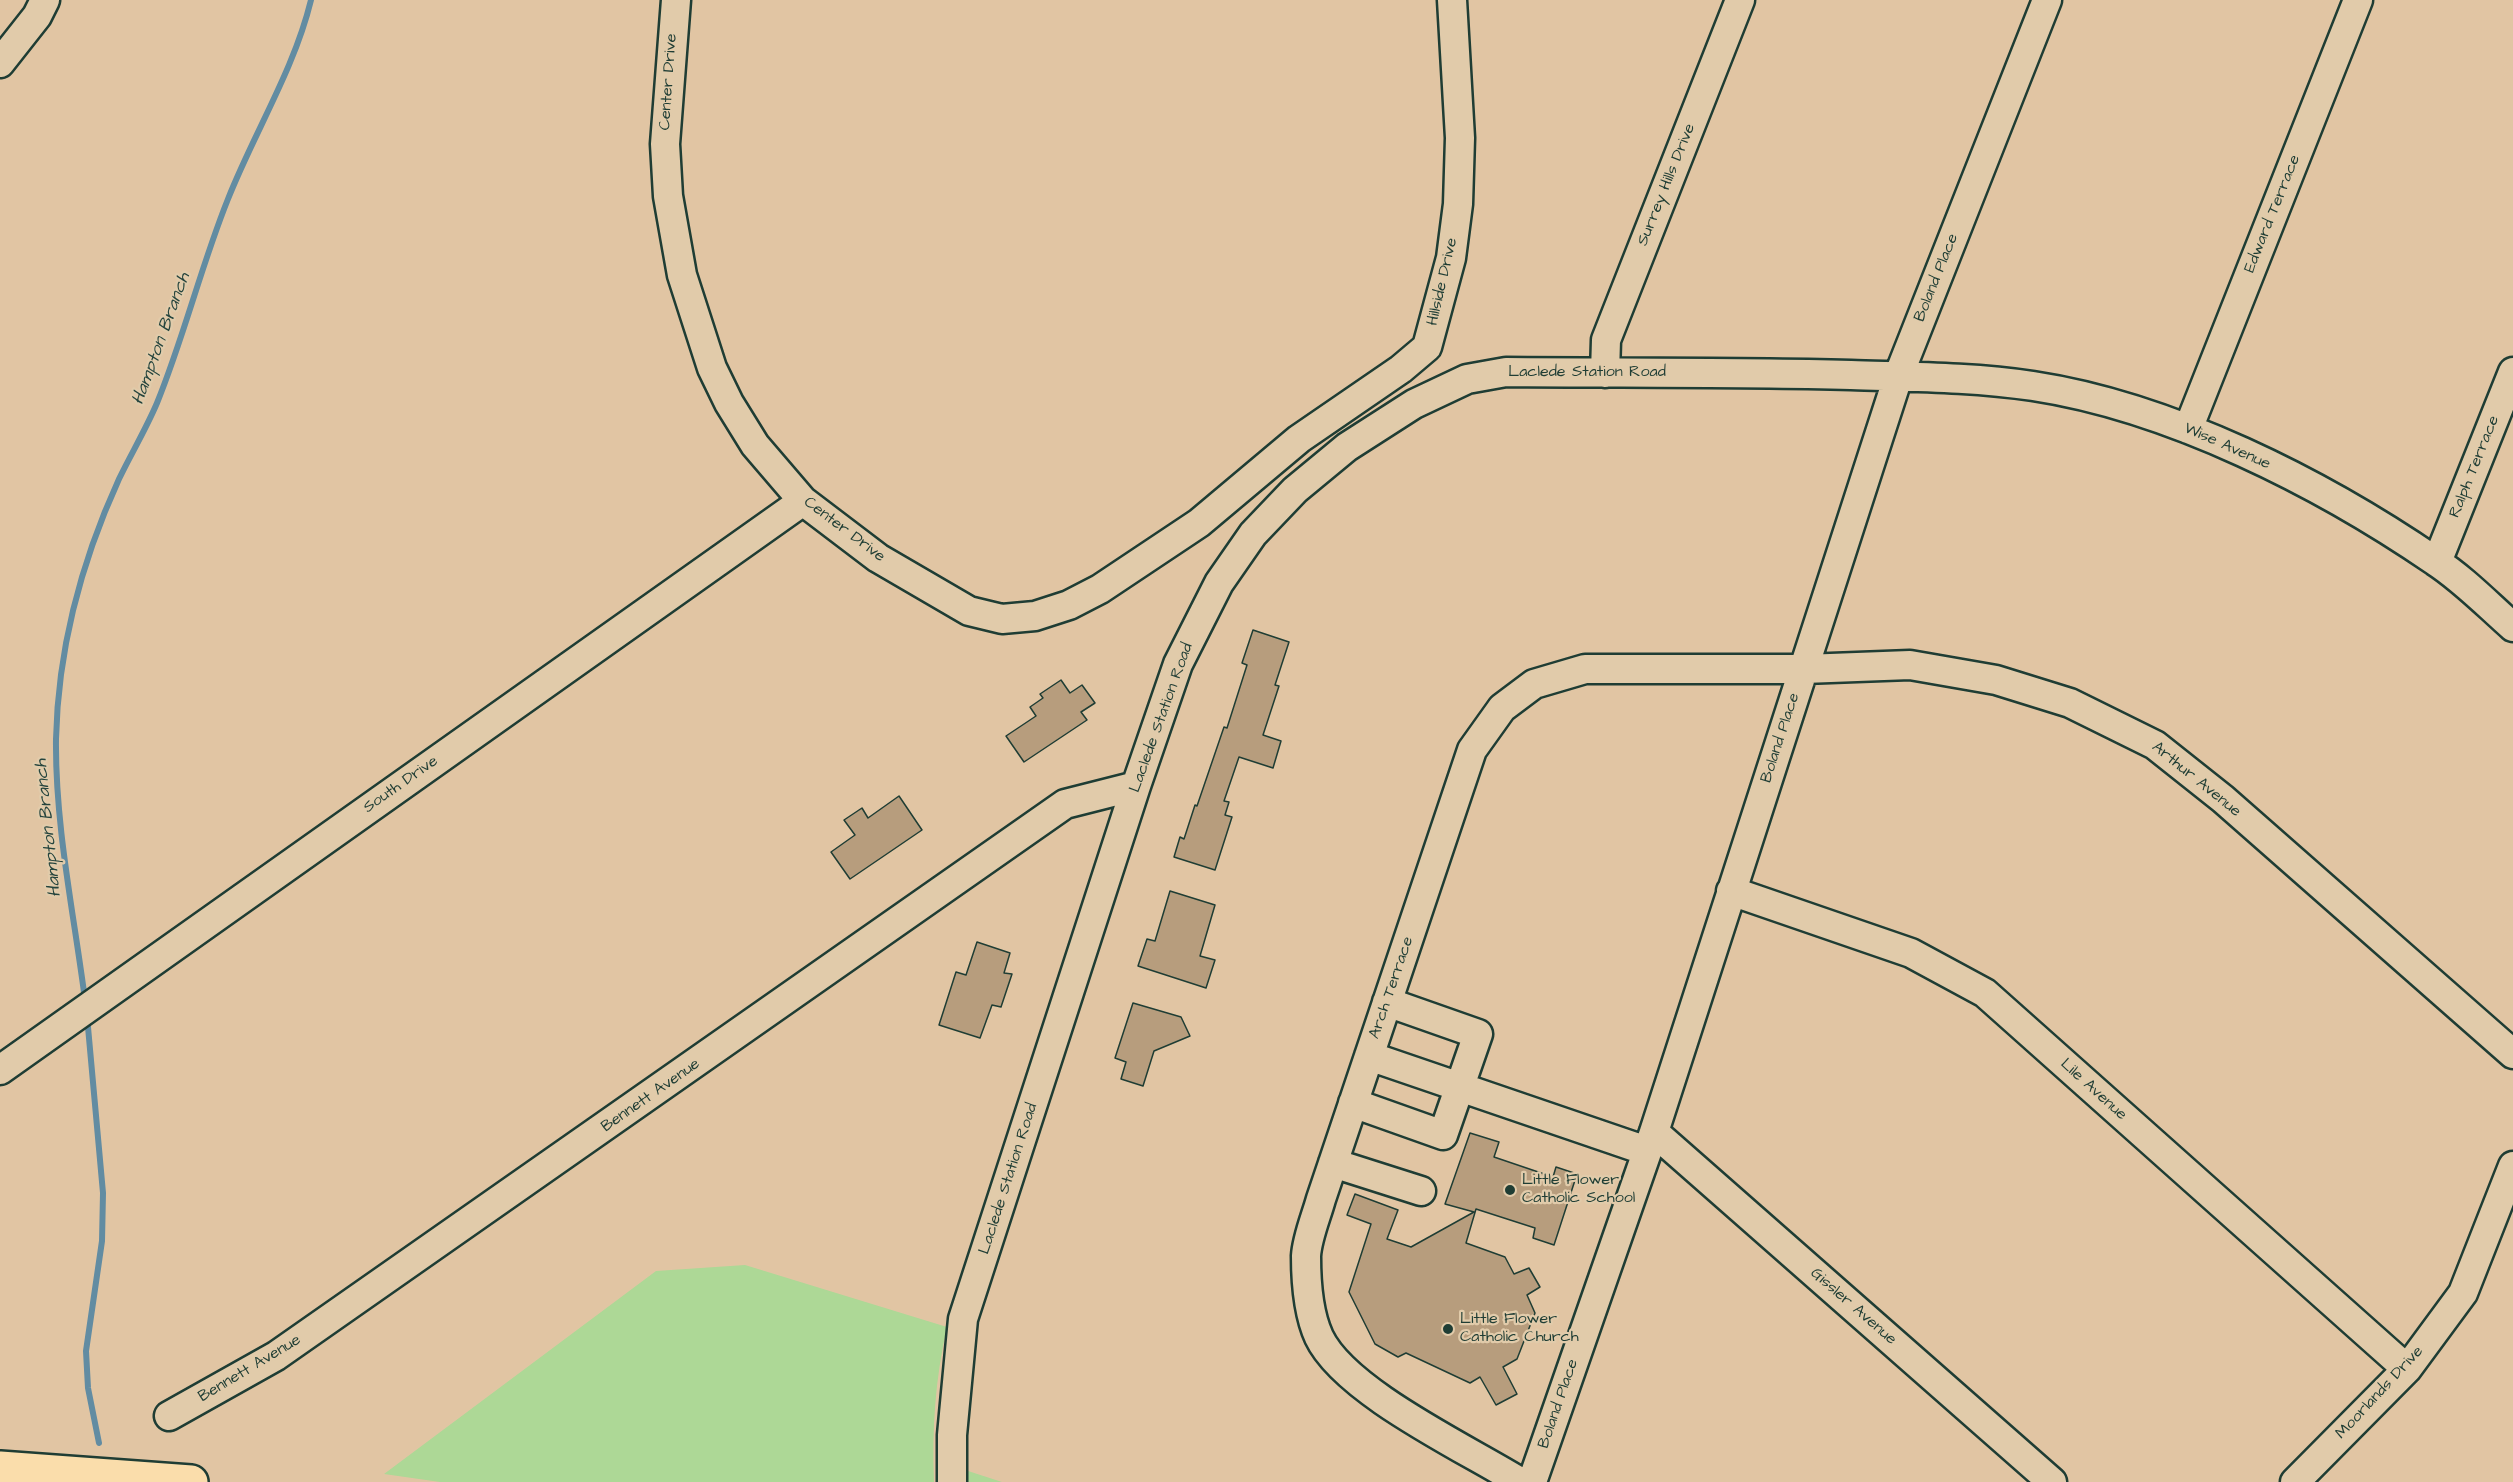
<!DOCTYPE html>
<style>
body{margin:0}
canvas{display:block;background:#e1c5a3}
</style>
<canvas width="2513" height="1482"></canvas>
<script>
const ctx = document.querySelector('canvas').getContext('2d');
ctx.lineJoin = 'round';
function fillPath(path, color) { ctx.fillStyle = color; ctx.fill(path, 'evenodd'); }
function trace(path, color, width, dash) { ctx.strokeStyle = color; ctx.lineWidth = width; ctx.lineCap = dash ? 'butt' : 'round'; ctx.setLineDash(dash || []); ctx.stroke(path); }
function label(font, color, halo, rows, align = 'center') {
  ctx.font = font + ' "Architects Daughter",sans-serif'; ctx.lineWidth = 4.5; ctx.setLineDash([]); ctx.textBaseline = 'middle'; ctx.strokeStyle = halo; ctx.fillStyle = color; for (const [text, x, y, turn = 0] of rows) {
    ctx.save(); ctx.translate(x, y); ctx.rotate((+turn || 0) * Math.PI / 180); ctx.textAlign = isNaN(turn) ? turn : align; if (halo) ctx.strokeText(text, 0, 0); ctx.fillText(text, 0, 0); ctx.restore();
  }
}
fillPath(new Path2D(`
 M 745,1265 L 947,1327 C 935,1380 932,1429 934,1482 L 440,1482 L 384,1474 L 656,1271 Z
 M 965,1470 L 1002,1482 L 965,1482 Z`), '#add896');
trace(new Path2D(`
 M 85,1000 C 74,914 55,826 56,739 C 58,649 82,560 119,479 C 131,454 146,429 157,403 C 184,337 201,266 228,199 C 254,133 294,70 311,0
 M 87,1016 L 103,1193 L 102,1241 L 86,1351 L 88,1388 L 99,1443`), '#628ca2', 6);
const building = new Path2D(`
 M 1253,630 L 1289,642 L 1275,685 L 1279,686 L 1263,735 L 1281,741 L 1273,768 L 1239,757 L 1224,801 L 1229,802 L 1225,815 L 1232,817 L 1215,870 L 1174,857 L 1180,837 L 1184,839 L 1195,805 L 1197,806 L 1224,727 L 1227,728 L 1247,665 L 1242,663 Z
 M 1061,680 L 1070,693 L 1082,685 L 1095,703 L 1081,712 L 1087,720 L 1024,762 L 1006,736 L 1036,716 L 1030,707 L 1043,698 L 1040,694 Z
 M 899,796 L 922,830 L 850,879 L 831,852 L 855,835 L 844,820 L 862,808 L 868,818 Z
 M 1170,891 L 1215,905 L 1200,956 L 1215,960 L 1206,988 L 1138,966 L 1147,939 L 1155,941 Z
 M 977,942 L 1010,953 L 1004,973 L 1012,974 L 1001,1007 L 992,1005 L 980,1038 L 939,1025 L 956,972 L 966,975 Z
 M 1133,1003 L 1181,1017 L 1190,1036 L 1154,1051 L 1143,1086 L 1121,1079 L 1126,1062 L 1115,1058 Z
 M 1470,1133 L 1499,1142 L 1494,1157 L 1553,1177 L 1556,1167 L 1577,1174 L 1554,1245 L 1533,1238 L 1535,1228 L 1476,1209 L 1466,1243 L 1505,1257 L 1514,1274 L 1529,1268 L 1540,1287 L 1527,1295 L 1535,1313 L 1517,1359 L 1503,1367 L 1517,1394 L 1496,1405 L 1480,1377 L 1470,1383 L 1406,1353 L 1398,1357 L 1375,1344 L 1349,1292 L 1371,1224 L 1347,1215 L 1355,1194 L 1398,1210 L 1387,1239 L 1411,1247 L 1474,1212 L 1445,1204 Z`);
fillPath(building, '#b79d7d');
trace(building, '#1f3d34', 1.5);
const minor = new Path2D(`
 M 676,0 L 665,144 L 668,196 L 682,275 L 712,368 L 729,403 L 755,445 L 803,501 L 878,558 L 969,611 L 1002,619 L 1035,616 L 1069,605 L 1100,589 L 1199,523 L 1299,439 L 1401,369 L 1427,347 L 1451,258 L 1458,204 L 1460,138 L 1452,0
 M 0,63 L 37,16 L 45,0
 M 1605,373 L 1606,340 L 1740,0
 M 2188,429 L 2358,0
 M 2437,562 L 2513,372
 M 1731,891 L 1911,953 L 1985,993 L 2407,1369
 M 1369,1056 L 1647,1151
 M 0,1070 L 803,501
 M 1353,1103 L 1443,1135 L 1478,1034 L 1387,1002
 M 1654,1132 L 2052,1482
 M 1333,1163 L 1421,1191
 M 169,1416 L 276,1356 L 1065,804 L 1136,786
 M 952,1482 L 952,1435 L 963,1319 L 1136,786 L 1178,664 L 1219,583 L 1253,534 L 1295,490 L 1347,447 L 1414,404 L 1467,379 L 1506,372 C 1621,373 1736,372 1851,375 C 1911,377 1973,377 2033,386 C 2171,407 2321,483 2435,561 C 2463,579 2488,605 2513,627
 M 1520,1482 C 1467,1449 1345,1392 1319,1337 C 1308,1313 1306,1282 1306,1256 C 1307,1238 1316,1217 1321,1199 L 1472,750 L 1502,708 L 1534,684 L 1585,669 L 1804,669 L 1910,665 L 1996,680 L 2070,703 L 2155,745 L 2223,799 L 2513,1054
 M 1532,1482 L 1654,1132 L 1898,377 L 2047,0
 M 2295,1482 L 2407,1369 L 2463,1293 L 2513,1166`);
const highway = new Path2D(`
 M 0,1468 L 191,1482`);
trace(minor, '#1f3d34', 33);
trace(highway, '#1f3d34', 38);
trace(minor, '#e1cbaa', 28);
trace(highway, '#faddab', 33);
for (const [x, y, r, color] of [
 [1510,1190,6,"#1f3d34"],
 [1448,1329,6,"#1f3d34"]
]) { const dot = new Path2D(); dot.arc(x, y, r, 0, 2 * Math.PI); ctx.fillStyle = color; ctx.fill(dot); trace(dot, '#e1cbaa', 2); }
label('16px', '#1f3d34', '#e1cbaa', [
 ["Center Drive",669,82,-86],
 ["Surrey Hills Drive",1667,185,-68],
 ["Edward Terrace",2273,214,-68],
 ["Boland Place",1937,278,-68],
 ["Hillside Drive",1443,282,-77],
 ["Laclede Station Road",1587,373],
 ["Wise Avenue",2227,447,24],
 ["Ralph Terrace",2475,467,-68],
 ["Center Drive",844,530,37],
 ["Laclede Station Road",1162,718,-70],
 ["Boland Place",1781,738,-72],
 ["Arthur Avenue",2196,780,39],
 ["South Drive",401,785,-35],
 ["Arch Terrace",1392,988,-71],
 ["Lile Avenue",2093,1090,42],
 ["Bennett Avenue",651,1096,-35],
 ["Laclede Station Road",1009,1179,-72],
 ["Gissler Avenue",1853,1307,41],
 ["Bennett Avenue",250,1369,-31],
 ["Moorlands Drive",2380,1393,-47],
 ["Boland Place",1559,1404,-71]
]);
label('16px', '#1f3d34', '#e1cbaa', [
 ["Little Flower",1522,1181],
 ["Catholic School",1522,1199],
 ["Little Flower",1460,1320],
 ["Catholic Church",1460,1338]
], 'left');
label('italic 18px', '#25443d', '#e1cbaa', [
 ["Hampton Branch",162,339,-70],
 ["Hampton Branch",49,828,-96]
]);
</script>
